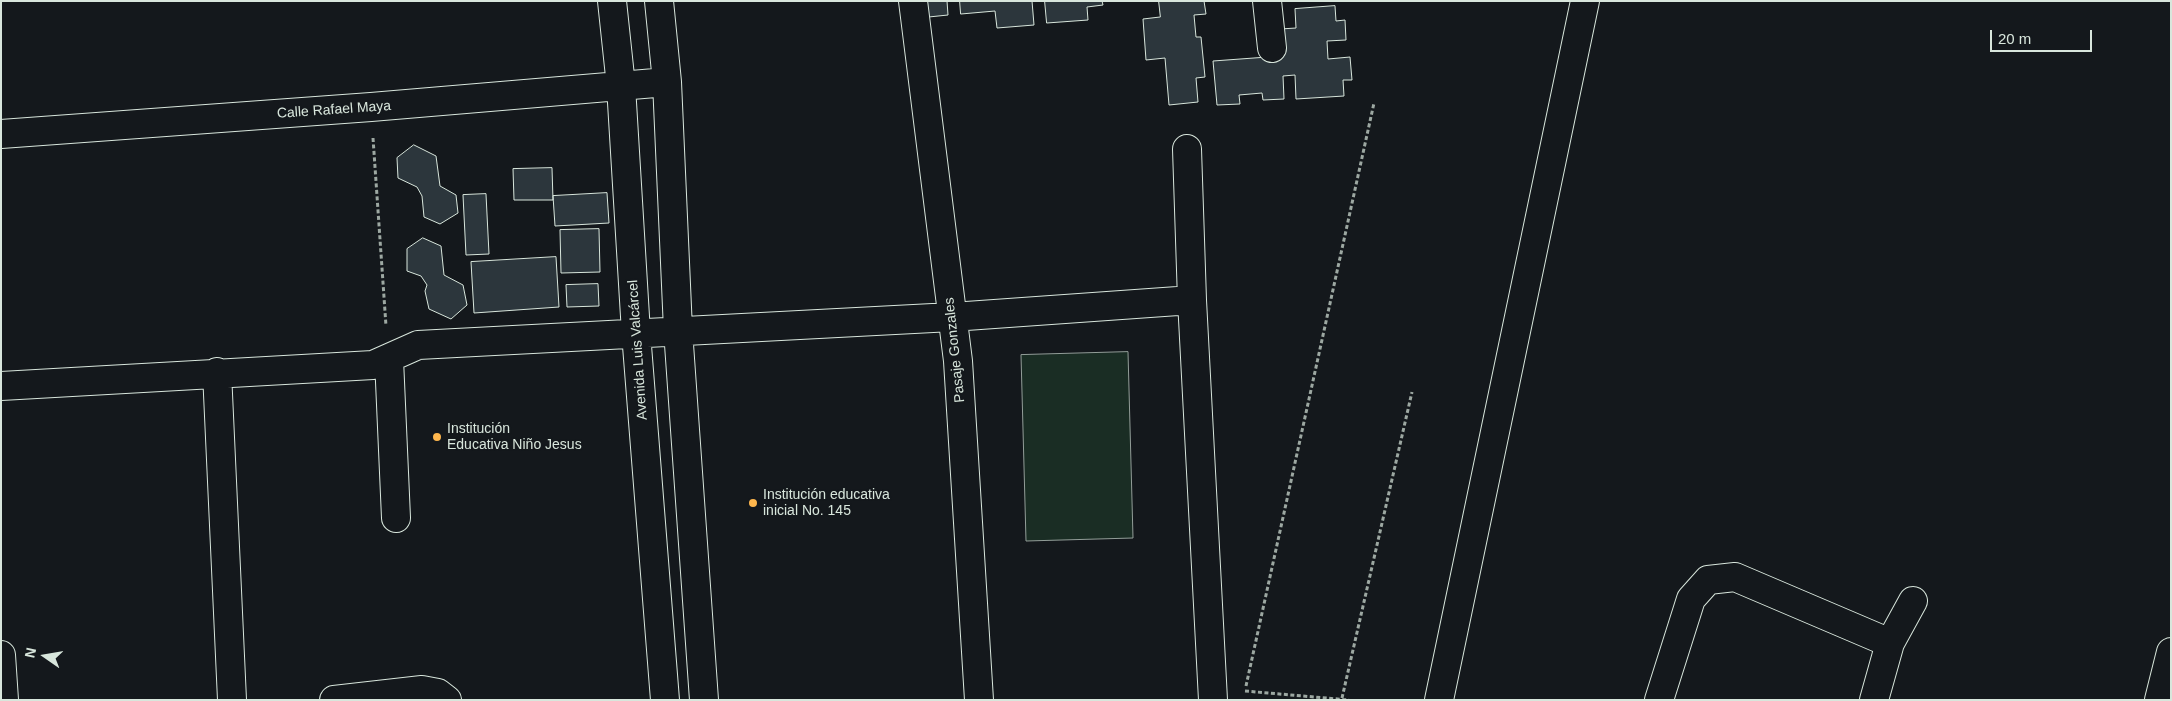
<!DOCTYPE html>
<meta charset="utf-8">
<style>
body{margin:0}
#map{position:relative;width:2172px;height:701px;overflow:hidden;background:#14181c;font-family:Helvetica,sans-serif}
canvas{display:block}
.frame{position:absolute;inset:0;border:2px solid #d8e6dc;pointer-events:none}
.north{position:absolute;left:20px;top:631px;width:50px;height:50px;-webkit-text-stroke:4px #14181c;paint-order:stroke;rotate:283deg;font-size:14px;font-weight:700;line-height:20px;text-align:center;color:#d8e6dc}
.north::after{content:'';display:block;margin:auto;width:18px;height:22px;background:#d8e6dc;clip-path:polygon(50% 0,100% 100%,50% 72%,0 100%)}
.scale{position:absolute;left:1990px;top:30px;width:102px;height:22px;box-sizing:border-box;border:2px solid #d8e6dc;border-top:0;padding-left:6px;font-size:15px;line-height:18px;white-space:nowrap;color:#d8e6dc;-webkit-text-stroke:4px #14181c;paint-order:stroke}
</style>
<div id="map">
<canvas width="2172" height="701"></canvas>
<div class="frame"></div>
<div class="north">N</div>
<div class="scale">20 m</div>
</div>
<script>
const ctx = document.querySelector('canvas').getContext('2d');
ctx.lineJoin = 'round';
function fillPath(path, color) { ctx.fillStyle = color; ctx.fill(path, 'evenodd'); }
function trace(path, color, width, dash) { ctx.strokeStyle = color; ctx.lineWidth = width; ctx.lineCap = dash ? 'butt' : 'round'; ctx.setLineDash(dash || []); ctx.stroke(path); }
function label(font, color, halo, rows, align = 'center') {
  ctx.font = font + ' Helvetica,sans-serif'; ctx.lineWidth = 4; ctx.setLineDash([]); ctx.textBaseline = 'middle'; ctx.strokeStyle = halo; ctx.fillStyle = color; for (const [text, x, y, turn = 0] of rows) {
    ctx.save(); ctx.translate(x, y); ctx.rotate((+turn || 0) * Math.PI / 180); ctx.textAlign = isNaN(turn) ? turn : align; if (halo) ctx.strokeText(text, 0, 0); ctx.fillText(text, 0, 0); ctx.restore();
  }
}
const green = new Path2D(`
 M 1128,352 L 1133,538 L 1026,541 L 1021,355 Z`);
fillPath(green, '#1a2d24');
trace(green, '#939e99', 1);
const building = new Path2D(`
 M 917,1 L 947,1 L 948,15 L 919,18 Z
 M 960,1 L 1032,1 L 1034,25 L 997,28 L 995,11 L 961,14 Z
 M 1045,1 L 1102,1 L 1103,5 L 1087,7 L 1088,20 L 1047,23 Z
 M 1159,1 L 1204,1 L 1206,14 L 1194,15 L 1196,37 L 1201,37 L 1205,77 L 1196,78 L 1198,102 L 1169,105 L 1165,58 L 1146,60 L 1143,19 L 1160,17 Z
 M 1335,6 L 1336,21 L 1345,20 L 1346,40 L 1327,41 L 1328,59 L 1350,57 L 1352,80 L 1343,80 L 1344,96 L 1296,99 L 1295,75 L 1283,76 L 1284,99 L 1263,100 L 1262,93 L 1239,95 L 1240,104 L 1217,105 L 1213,61 L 1281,56 L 1280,29 L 1296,28 L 1295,9 Z
 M 414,145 L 436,156 L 440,186 L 456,195 L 458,213 L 440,224 L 424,217 L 422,196 L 417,187 L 398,178 L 397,158 Z
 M 552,168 L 553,200 L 514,200 L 513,169 Z
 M 607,193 L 609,223 L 555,226 L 553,196 Z
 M 486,194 L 489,254 L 466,255 L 463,195 Z
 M 599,229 L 600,272 L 561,273 L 560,230 Z
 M 423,238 L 441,246 L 444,275 L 463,285 L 467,305 L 451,319 L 429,309 L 425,291 L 427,285 L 421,276 L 407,271 L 407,249 Z
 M 556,257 L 559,307 L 474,313 L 471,262 Z
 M 598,284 L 599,306 L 567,307 L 566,285 Z`);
fillPath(building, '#2c363c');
trace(building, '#d8e6dc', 1);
const street = new Path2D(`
 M 612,1 L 621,86 L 636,333 L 665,700
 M 659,1 L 667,82 L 678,330 L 704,700
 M 913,1 L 958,361 L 979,700
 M 1267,1 L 1272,48
 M 1,134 L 371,107 L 667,82
 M 1187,149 L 1192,300 L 1213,700
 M 389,359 L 396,518
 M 217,372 L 232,700
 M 1,386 L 373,365 L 418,345 L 952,317 L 1192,300
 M 1,655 L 4,700
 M 334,700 L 422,690 L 438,693 L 447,700
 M 1439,700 L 1585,1
 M 1659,700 L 1691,599 L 1708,580 L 1735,577 L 1890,643
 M 1874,700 L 1890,643 L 1913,601
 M 2159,700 L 2171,652`);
trace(street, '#d8e6dc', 30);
trace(new Path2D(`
 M 373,138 L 386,326
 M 1246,686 L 1374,103
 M 1245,691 L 1349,700
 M 1342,698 L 1412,392`), '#9da8a2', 3, [4, 2.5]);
trace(street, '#14181c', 28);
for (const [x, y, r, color] of [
 [437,437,5,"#ffb74d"],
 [753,503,5,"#ffb74d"]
]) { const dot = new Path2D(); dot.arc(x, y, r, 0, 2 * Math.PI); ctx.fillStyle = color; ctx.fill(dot); trace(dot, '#14181c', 2); }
label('14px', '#d8e6dc', '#14181c', [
 ["Calle Rafael Maya",334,110,-4],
 ["Avenida Luis Valcárcel",638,350,-94],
 ["Pasaje Gonzales",955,350,-96]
]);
label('14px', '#d8e6dc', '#14181c', [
 ["Institución",447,429],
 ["Educativa Niño Jesus",447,445],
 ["Institución educativa",763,495],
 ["inicial No. 145",763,511]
], 'left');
</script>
